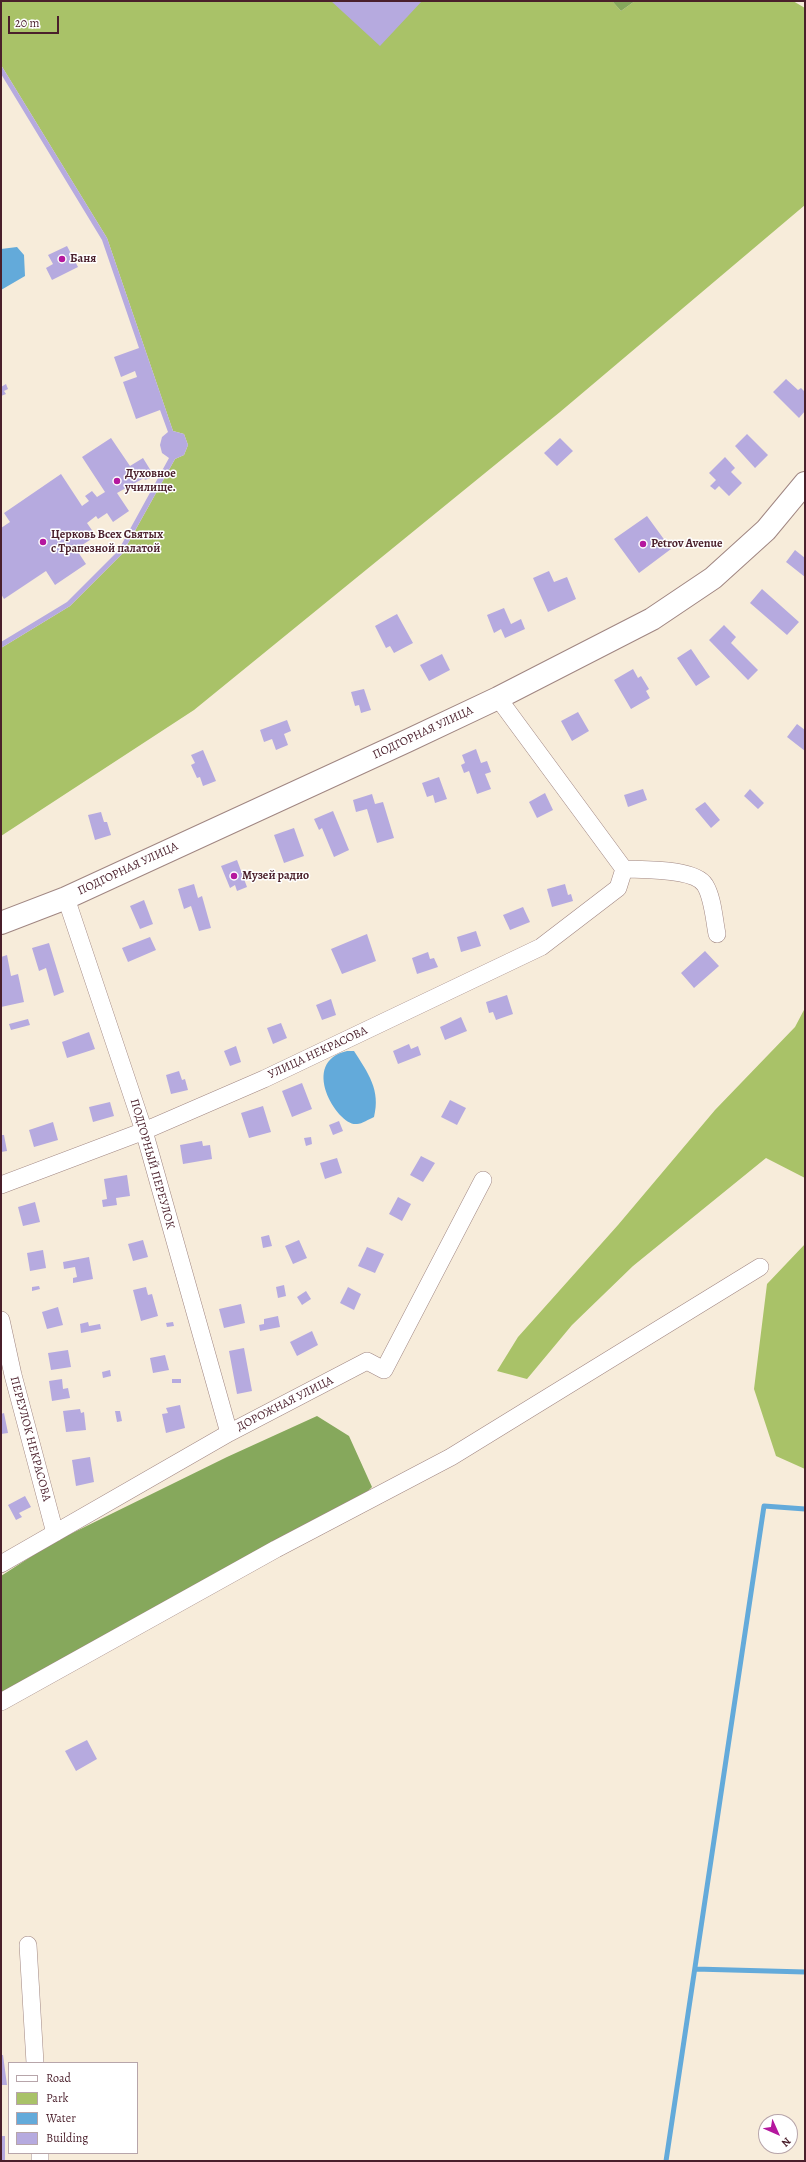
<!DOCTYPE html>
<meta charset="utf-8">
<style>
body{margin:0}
#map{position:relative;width:806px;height:2162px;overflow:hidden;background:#f7ecda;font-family:Alegreya,serif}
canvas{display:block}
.frame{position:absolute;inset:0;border:2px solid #4a1f2b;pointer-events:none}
.legend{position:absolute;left:8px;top:2062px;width:130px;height:92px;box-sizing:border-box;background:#fff;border:1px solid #b7a5aa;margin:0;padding:5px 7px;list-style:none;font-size:12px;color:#4a1f2b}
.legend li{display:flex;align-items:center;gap:8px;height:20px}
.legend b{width:20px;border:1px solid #b7a5aa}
.north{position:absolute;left:758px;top:2114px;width:40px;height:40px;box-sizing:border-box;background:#fff;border:1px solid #b7a5aa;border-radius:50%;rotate:135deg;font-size:11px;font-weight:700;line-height:16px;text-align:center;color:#4a1f2b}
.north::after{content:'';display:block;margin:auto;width:14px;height:18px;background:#b5179e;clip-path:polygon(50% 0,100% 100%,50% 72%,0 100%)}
.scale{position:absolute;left:8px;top:16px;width:51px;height:18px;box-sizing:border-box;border:2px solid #4a1f2b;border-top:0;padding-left:5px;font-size:12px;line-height:14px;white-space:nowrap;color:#4a1f2b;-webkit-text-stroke:3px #fff;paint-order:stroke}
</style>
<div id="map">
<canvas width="806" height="2162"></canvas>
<div class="frame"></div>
<ul class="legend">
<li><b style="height:5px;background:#fff"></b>Road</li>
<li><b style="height:11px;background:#a9c268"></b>Park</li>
<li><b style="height:11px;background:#63aada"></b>Water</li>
<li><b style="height:11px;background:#b6aadf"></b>Building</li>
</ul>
<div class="north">N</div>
<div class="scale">20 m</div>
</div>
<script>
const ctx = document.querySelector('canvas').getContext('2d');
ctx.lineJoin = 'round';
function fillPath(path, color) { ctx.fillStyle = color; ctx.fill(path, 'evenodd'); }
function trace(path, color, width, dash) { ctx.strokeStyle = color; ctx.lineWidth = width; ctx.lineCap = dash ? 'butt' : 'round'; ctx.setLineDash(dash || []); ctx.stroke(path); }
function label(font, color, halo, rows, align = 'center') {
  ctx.font = font + ' Alegreya,serif'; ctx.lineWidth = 3; ctx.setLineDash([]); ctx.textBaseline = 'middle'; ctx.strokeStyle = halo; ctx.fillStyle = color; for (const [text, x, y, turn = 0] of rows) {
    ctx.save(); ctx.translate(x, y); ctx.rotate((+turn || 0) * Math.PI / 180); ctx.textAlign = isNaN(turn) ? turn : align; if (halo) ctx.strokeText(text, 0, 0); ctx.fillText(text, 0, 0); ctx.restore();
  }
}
fillPath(new Path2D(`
 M 1,1 L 612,1 L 621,11 L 635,1 L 793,1 L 805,8 L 805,205 L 560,412 L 194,710 L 1,836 L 1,648 L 70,606 L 122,554 L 175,459 L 184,455 L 188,445 L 184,434 L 173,431 L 107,238 L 1,65 Z
 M 805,1008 L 805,1178 L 766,1158 L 633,1266 L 572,1325 L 527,1379 L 497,1371 L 518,1337 L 618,1225 L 715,1110 L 795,1027 Z
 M 805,1244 L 805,1469 L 776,1456 L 754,1389 L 767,1284 Z`), '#a9c268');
fillPath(new Path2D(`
 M 612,1 L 635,1 L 621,11 Z
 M 317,1416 L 349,1436 L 372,1487 L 359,1500 L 1,1693 L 1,1576 L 52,1543 L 227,1457 Z`), '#86a85c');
fillPath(new Path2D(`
 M 17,247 L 24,255 L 25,276 L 1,290 L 1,249 Z
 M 347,1051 L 354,1051 C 368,1073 381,1090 374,1117 C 369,1119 362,1124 357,1124 C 338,1127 298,1062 347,1051 Z`), '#63aada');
trace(new Path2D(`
 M 695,1969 L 805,1972
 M 666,2161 L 764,1506 L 805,1509`), '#63aada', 5);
fillPath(new Path2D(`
 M 331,1 L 422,1 L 380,46 Z
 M 1,65 L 107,238 L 173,431 L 184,434 L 188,445 L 184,455 L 175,459 L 122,554 L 70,606 L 1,648 L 1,642 L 67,602 L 118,551 L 169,458 L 162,453 L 160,445 L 162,437 L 168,432 L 160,410 L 136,419 L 123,382 L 137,377 L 135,371 L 121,377 L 114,357 L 139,348 L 102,240 L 1,74 Z
 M 67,246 L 78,267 L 52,280 L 46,268 L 53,264 L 48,255 Z
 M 786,379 L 798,390 L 801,388 L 805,392 L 805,411 L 799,418 L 773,392 Z
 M 6,384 L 8,389 L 4,391 L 6,394 L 1,396 L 1,387 Z
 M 747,434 L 768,455 L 755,468 L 735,446 Z
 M 111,438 L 130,466 L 143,458 L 151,471 L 147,474 L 150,478 L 145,480 L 144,478 L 117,493 L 129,511 L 113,522 L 107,513 L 98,519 L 96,516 L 87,523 L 96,536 L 76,549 L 86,564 L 55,585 L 46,571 L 4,599 L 1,594 L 1,528 L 10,522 L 4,513 L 61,474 L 82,506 L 89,501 L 85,496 L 92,491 L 97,497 L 105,492 L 82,457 Z
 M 560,438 L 573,451 L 557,466 L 544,453 Z
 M 725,457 L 735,468 L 731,472 L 742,483 L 729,496 L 719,486 L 715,490 L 710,486 L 716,480 L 709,473 Z
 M 647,516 L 671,549 L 639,573 L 614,539 Z
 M 795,550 L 805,558 L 805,577 L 786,562 Z
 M 549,571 L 554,582 L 567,577 L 576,599 L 548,612 L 533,578 Z
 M 762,589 L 799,622 L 787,635 L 750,603 Z
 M 504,608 L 511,624 L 521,619 L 525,629 L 505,638 L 501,629 L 494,633 L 487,615 Z
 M 397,614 L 413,643 L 394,653 L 390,646 L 386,648 L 375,626 Z
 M 724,625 L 736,637 L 731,643 L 758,670 L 748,680 L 709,640 Z
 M 691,649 L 710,677 L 696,686 L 677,658 Z
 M 442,654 L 450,670 L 429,681 L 420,665 Z
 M 633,669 L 638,678 L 641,676 L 649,689 L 646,691 L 650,698 L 631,709 L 614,680 Z
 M 364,689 L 371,710 L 361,713 L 359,705 L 355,706 L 351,692 Z
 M 578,712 L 589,731 L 572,741 L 561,721 Z
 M 287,720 L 291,731 L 284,734 L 288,745 L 276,750 L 272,739 L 264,742 L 260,730 Z
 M 797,724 L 805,730 L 805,751 L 787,737 Z
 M 476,749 L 481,763 L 487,761 L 491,772 L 485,774 L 491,789 L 477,794 L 469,771 L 464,773 L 461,765 L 465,763 L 462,755 Z
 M 203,750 L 216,781 L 203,786 L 200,777 L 197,778 L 191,765 L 195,763 L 191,755 Z
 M 439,777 L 447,799 L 435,803 L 433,795 L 427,797 L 422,783 Z
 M 643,789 L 647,800 L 628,807 L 624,795 Z
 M 750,789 L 764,803 L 758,809 L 744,796 Z
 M 545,793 L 553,810 L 537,818 L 529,802 Z
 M 372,794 L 375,804 L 383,802 L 394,838 L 377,843 L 367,809 L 356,812 L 353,800 Z
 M 705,802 L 720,820 L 711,828 L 695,809 Z
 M 333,811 L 349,850 L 334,857 L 322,828 L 319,830 L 314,819 Z
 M 101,812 L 104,822 L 107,822 L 111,835 L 95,840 L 88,815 Z
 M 294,828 L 304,856 L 284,863 L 274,835 Z
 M 237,860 L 247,887 L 237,891 L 235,885 L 230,888 L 221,866 Z
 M 194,884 L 198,898 L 202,896 L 211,928 L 199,931 L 191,906 L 184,909 L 178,889 Z
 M 565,884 L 568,895 L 571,894 L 573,901 L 552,907 L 547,889 Z
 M 144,900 L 153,924 L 140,929 L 130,906 Z
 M 523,907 L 530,922 L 510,930 L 503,915 Z
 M 476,931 L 481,946 L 461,952 L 457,937 Z
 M 367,934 L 376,961 L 342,974 L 331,949 Z
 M 150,937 L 156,950 L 128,962 L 122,948 Z
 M 49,943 L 64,992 L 54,996 L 46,968 L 39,971 L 32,948 Z
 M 705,951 L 719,966 L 694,988 L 681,973 Z
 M 428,952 L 430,959 L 434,958 L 438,967 L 417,974 L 412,958 Z
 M 7,955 L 11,976 L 18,974 L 24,1002 L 1,1007 L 1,957 Z
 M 507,995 L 513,1014 L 496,1020 L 493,1012 L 489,1013 L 486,1002 Z
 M 331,999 L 336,1015 L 322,1020 L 316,1005 Z
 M 461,1017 L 467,1031 L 445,1040 L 440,1027 Z
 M 28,1019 L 30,1025 L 11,1030 L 9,1024 Z
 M 281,1023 L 287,1038 L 273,1044 L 267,1028 Z
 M 89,1032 L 95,1049 L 67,1058 L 62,1042 Z
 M 409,1044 L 411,1049 L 418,1046 L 421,1055 L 398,1064 L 393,1051 Z
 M 236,1046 L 241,1062 L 230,1066 L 224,1051 Z
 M 179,1071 L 182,1080 L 185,1079 L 188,1090 L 171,1094 L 166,1075 Z
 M 302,1083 L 312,1109 L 292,1117 L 282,1091 Z
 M 450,1100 L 466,1108 L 457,1125 L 441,1117 Z
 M 110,1102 L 114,1116 L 93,1122 L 89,1107 Z
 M 263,1106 L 271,1132 L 249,1138 L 241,1113 Z
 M 339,1121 L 343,1131 L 333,1135 L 329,1125 Z
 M 53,1122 L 58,1140 L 34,1147 L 29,1130 Z
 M 1,1135 L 4,1135 L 7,1151 L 1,1152 Z
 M 311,1137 L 312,1144 L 306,1146 L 304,1138 Z
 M 202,1141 L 203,1146 L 210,1145 L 212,1159 L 183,1164 L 180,1145 Z
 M 421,1156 L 435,1163 L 423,1182 L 410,1175 Z
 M 337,1158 L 342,1173 L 325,1179 L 320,1163 Z
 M 127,1175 L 130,1196 L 116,1198 L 117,1205 L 103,1207 L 102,1200 L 107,1199 L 104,1179 Z
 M 398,1197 L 411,1204 L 402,1221 L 389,1214 Z
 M 35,1202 L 40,1222 L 23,1226 L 18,1207 Z
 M 269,1235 L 272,1246 L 263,1248 L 261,1237 Z
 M 143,1240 L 148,1257 L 133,1261 L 128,1244 Z
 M 299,1240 L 307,1258 L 293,1264 L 285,1246 Z
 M 367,1247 L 384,1254 L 375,1273 L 358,1266 Z
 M 43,1250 L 46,1268 L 30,1271 L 27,1253 Z
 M 89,1257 L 93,1279 L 73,1283 L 73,1278 L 77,1277 L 75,1267 L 64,1269 L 63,1262 Z
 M 284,1285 L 286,1296 L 278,1298 L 276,1287 Z
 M 39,1286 L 40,1289 L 32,1291 L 32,1287 Z
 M 146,1287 L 148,1295 L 152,1294 L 158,1316 L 141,1321 L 133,1290 Z
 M 348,1287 L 361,1294 L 354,1310 L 340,1303 Z
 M 306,1291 L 311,1299 L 302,1305 L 297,1297 Z
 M 241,1304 L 245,1323 L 224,1328 L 219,1309 Z
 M 58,1307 L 63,1325 L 47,1329 L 42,1312 Z
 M 278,1316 L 280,1327 L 260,1331 L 259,1325 L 264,1324 L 264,1319 Z
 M 88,1322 L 89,1326 L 100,1324 L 101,1329 L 81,1333 L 80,1324 Z
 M 173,1322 L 174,1326 L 167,1327 L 166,1323 Z
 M 312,1331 L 318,1345 L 297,1356 L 290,1342 Z
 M 244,1348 L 252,1391 L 237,1394 L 229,1351 Z
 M 68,1350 L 71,1367 L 51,1370 L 48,1353 Z
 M 165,1355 L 169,1370 L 153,1373 L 150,1358 Z
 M 110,1370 L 111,1376 L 103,1378 L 102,1372 Z
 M 62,1379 L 63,1389 L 68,1388 L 70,1398 L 52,1401 L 49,1381 Z
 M 172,1379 L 181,1379 L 181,1383 L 172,1383 Z
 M 180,1405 L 185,1428 L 166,1433 L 162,1414 L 168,1413 L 166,1408 Z
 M 80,1409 L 81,1413 L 84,1412 L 86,1430 L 66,1432 L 63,1411 Z
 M 115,1411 L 120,1411 L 122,1421 L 117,1422 Z
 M 4,1413 L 8,1433 L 1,1434 L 1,1414 Z
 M 90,1457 L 94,1482 L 76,1486 L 72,1460 Z
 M 25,1496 L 31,1507 L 19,1513 L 22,1517 L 16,1520 L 8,1505 Z
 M 87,1740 L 97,1759 L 76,1771 L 65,1751 Z
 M 1,2055 L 3,2055 L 7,2085 L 1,2085 Z
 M 1,2136 L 5,2136 L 5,2161 L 1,2161 Z`), '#b6aadf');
const minor = new Path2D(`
 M 624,869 C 643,870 694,868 705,885 C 713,898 714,919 717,934
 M 66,898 L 144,1131 L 229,1433
 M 1,1185 L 144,1131 L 264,1079 L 541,947 L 618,888 L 624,869 L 498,698
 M 1,1320 L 13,1375 L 55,1533
 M 1,1564 L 229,1433 L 367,1361 L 384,1370 L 483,1180
 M 1,1702 L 276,1549 L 451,1457 L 760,1267
 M 28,1945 L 35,2063
 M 40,2153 L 40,2161`);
const secondary = new Path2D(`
 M 1,923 L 66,898 L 407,741 L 498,698 L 652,619 L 713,578 L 766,530 L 805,483`);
trace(minor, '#a08682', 18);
trace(secondary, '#a08682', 24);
trace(minor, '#fff', 17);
trace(secondary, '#fff', 22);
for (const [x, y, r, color] of [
 [62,259,4,"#b5179e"],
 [117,481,4,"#b5179e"],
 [43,542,4,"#b5179e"],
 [643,544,4,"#b5179e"],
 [234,876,4,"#b5179e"]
]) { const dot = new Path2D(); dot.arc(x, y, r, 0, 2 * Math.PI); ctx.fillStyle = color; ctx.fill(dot); trace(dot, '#fff', 1.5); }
label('bold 12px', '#4a1f2b', '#fff', [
 ["Баня",70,259],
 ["Духовное",125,474],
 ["училище.",125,488],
 ["Церковь Всех Святых",51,535],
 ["с Трапезной палатой",51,549],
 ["Petrov Avenue",651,544],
 ["Музей радио",242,876]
], 'left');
label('12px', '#4a1f2b', '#fff', [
 ["ПОДГОРНАЯ УЛИЦА",423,733,-25],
 ["ПОДГОРНАЯ УЛИЦА",128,869,-25],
 ["УЛИЦА НЕКРАСОВА",318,1053,-25],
 ["ПОДГОРНЫЙ ПЕРЕУЛОК",152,1164,74],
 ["ДОРОЖНАЯ УЛИЦА",285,1404,-27],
 ["ПЕРЕУЛОК НЕКРАСОВА",30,1439,75]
]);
</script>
